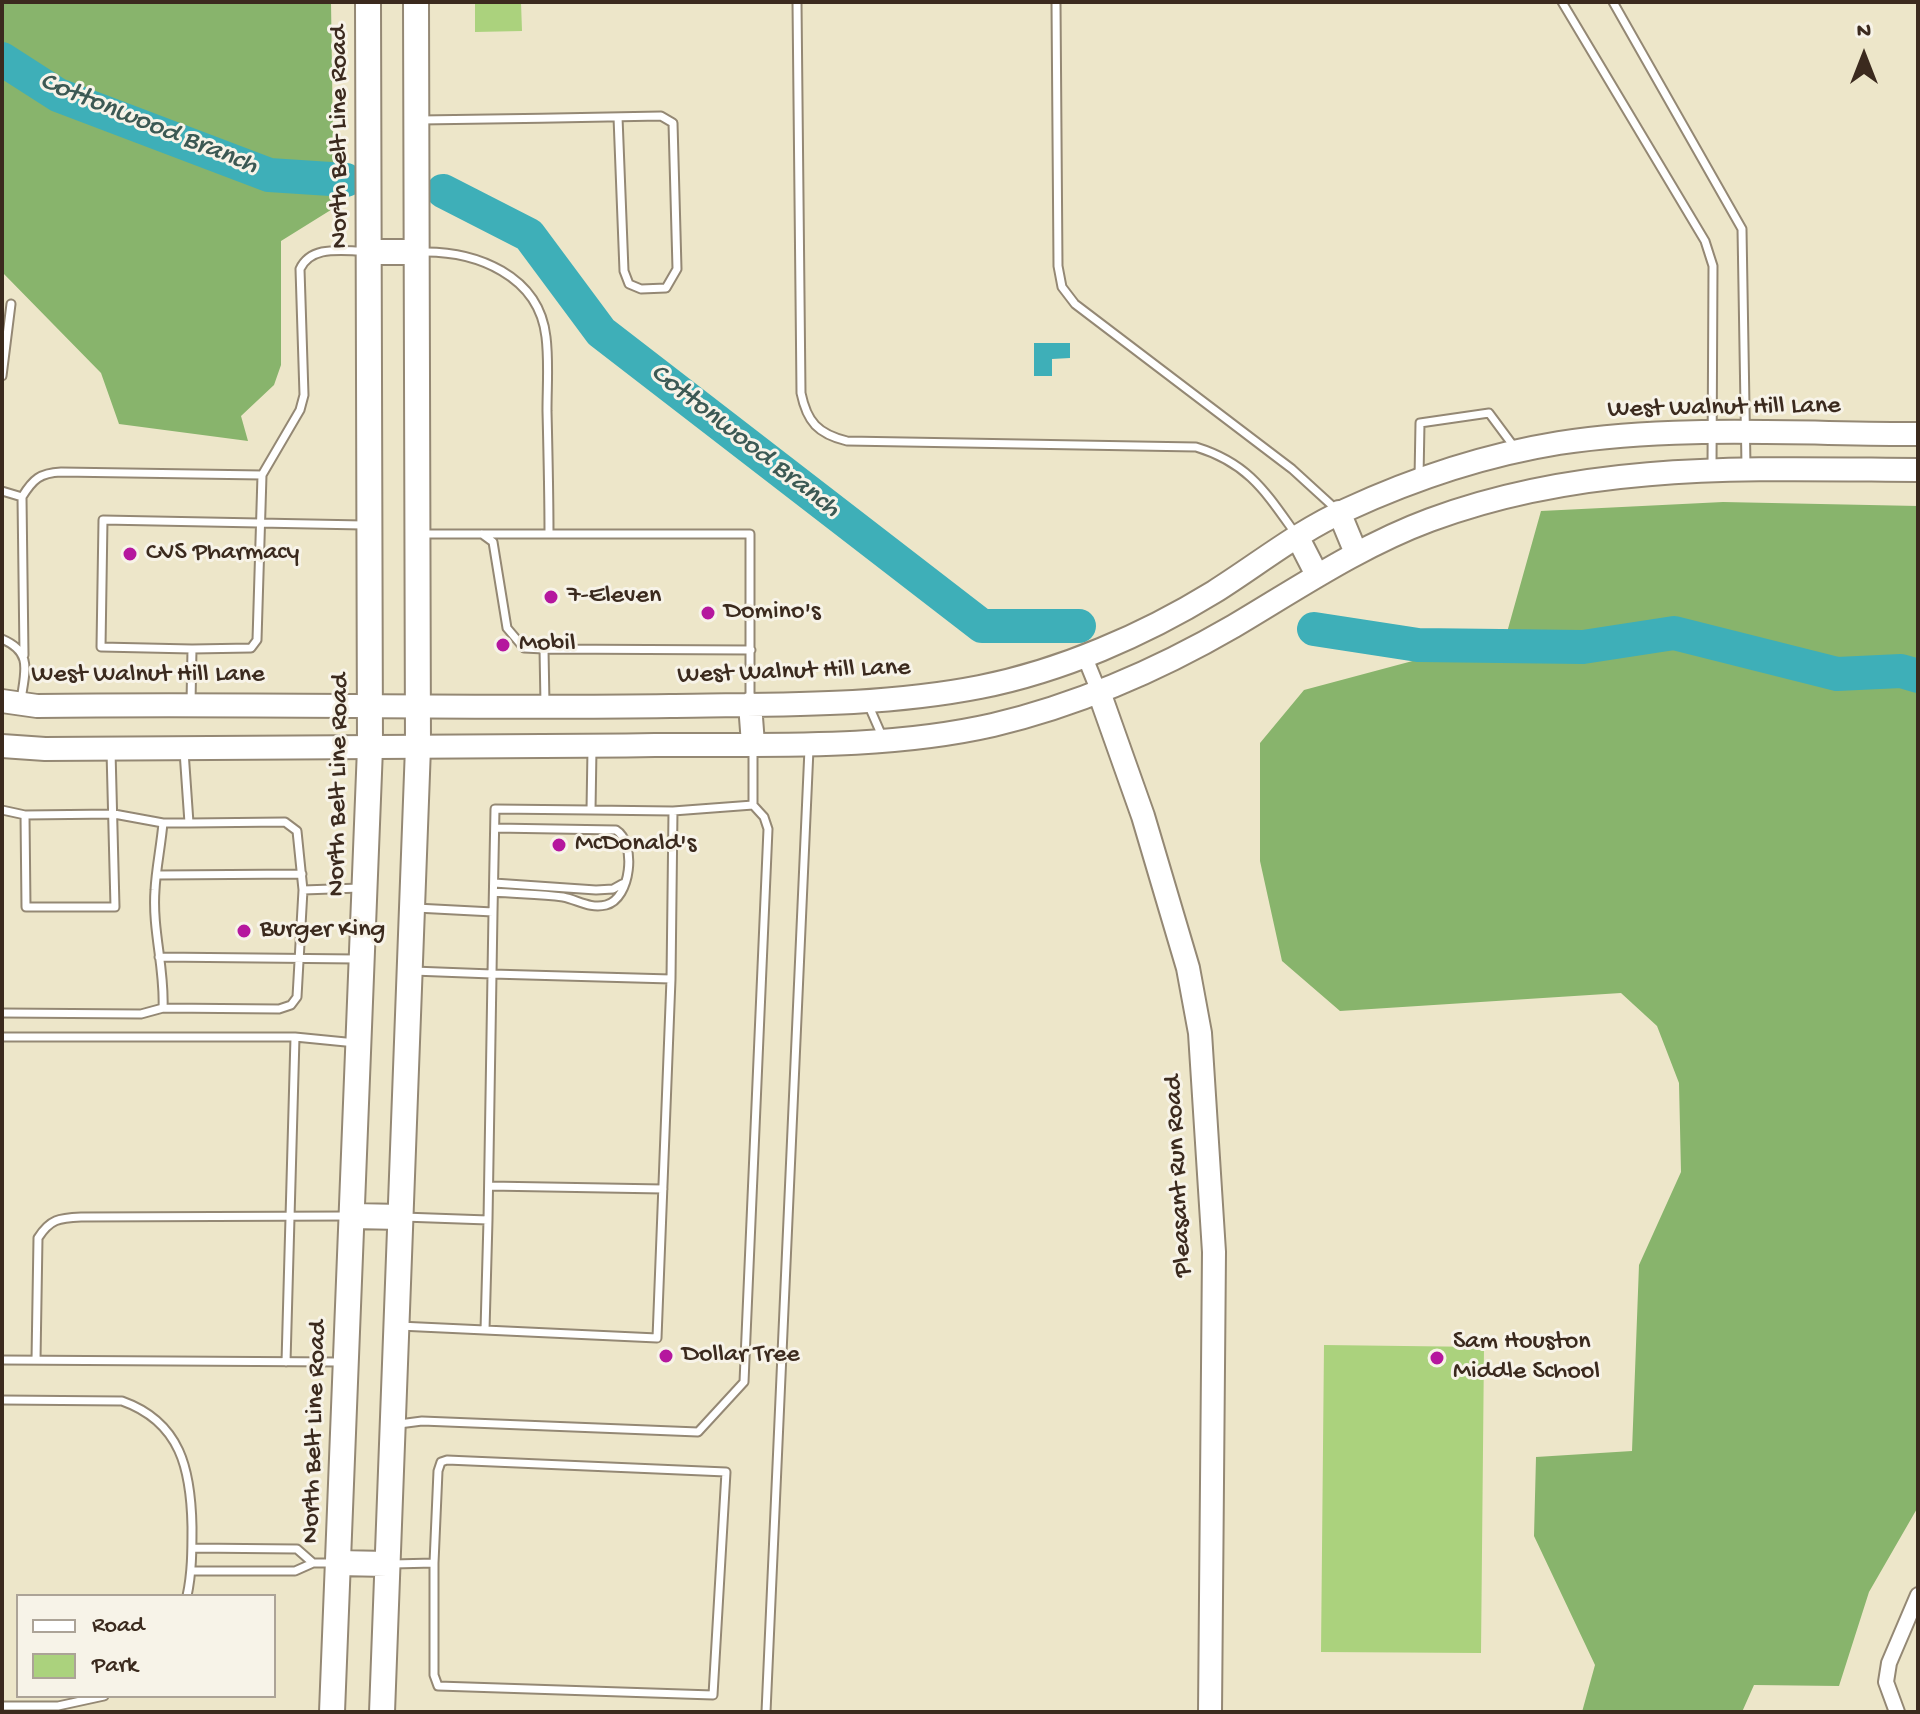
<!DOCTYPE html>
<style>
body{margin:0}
#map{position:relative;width:1920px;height:1714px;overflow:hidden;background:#ede6c9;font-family:"Gochi Hand",sans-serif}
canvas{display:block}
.frame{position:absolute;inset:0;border:4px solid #3b2a1e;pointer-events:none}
.legend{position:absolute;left:16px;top:1594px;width:260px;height:104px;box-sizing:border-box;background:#f7f3e8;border:2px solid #aca397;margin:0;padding:10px 14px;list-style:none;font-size:24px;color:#3b2a1e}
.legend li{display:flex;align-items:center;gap:16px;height:40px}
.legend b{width:40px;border:2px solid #aca397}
.north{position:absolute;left:1824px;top:16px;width:80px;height:80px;-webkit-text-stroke:6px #f7f3e8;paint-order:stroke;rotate:0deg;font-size:22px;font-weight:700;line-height:32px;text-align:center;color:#3b2a1e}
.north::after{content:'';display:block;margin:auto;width:28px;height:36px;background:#3b2a1e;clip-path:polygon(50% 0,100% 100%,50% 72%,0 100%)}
</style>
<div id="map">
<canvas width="1920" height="1714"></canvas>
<div class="frame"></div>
<ul class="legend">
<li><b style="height:10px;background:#fff"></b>Road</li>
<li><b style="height:22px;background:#abd27d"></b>Park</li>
</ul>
<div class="north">N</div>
</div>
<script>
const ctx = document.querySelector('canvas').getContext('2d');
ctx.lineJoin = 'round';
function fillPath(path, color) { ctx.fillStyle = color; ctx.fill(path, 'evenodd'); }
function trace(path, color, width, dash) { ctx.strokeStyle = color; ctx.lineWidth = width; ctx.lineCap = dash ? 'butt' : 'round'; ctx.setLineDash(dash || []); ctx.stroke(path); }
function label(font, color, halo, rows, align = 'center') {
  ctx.font = font + ' "Gochi Hand",sans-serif'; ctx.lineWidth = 6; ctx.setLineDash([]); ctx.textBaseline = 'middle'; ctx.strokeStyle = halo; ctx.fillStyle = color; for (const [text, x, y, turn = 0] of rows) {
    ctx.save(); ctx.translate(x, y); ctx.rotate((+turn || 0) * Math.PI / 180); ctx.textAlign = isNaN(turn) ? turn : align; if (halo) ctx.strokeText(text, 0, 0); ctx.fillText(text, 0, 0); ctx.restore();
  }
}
fillPath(new Path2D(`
 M 475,2 L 521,2 L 522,31 L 475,32 Z
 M 1324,1345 L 1484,1347 L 1481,1653 L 1321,1652 Z`), '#abd27d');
fillPath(new Path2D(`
 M 2,2 L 331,2 L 334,208 L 281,241 L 281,365 L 274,385 L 241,416 L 248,441 L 119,424 L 101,373 L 2,272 Z
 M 1723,502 L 1918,506 L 1918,1507 L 1869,1592 L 1839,1686 L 1754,1685 L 1742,1712 L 1582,1712 L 1595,1665 L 1534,1536 L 1536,1457 L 1632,1451 L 1639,1265 L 1681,1172 L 1679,1083 L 1657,1026 L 1621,993 L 1340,1011 L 1282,961 L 1260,861 L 1260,743 L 1304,690 L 1420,659 L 1504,643 L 1541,511 Z`), '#88b46c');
fillPath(new Path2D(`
 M 1034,343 L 1070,343 L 1070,358 L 1052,359 L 1052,376 L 1034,376 Z`), '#3eafb8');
trace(new Path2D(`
 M 2,59 L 58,95 L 269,175 L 346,180
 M 443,191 L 529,235 L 601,332 L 982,626 L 1079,626
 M 1314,629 L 1418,645 L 1583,647 L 1674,633 L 1837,674 L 1901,671 L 1918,676`), '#3eafb8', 34);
const lane = new Path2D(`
 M 797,2 L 801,393 C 807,422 818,434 847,441 L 1196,447 C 1248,463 1265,491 1295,533
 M 1056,2 L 1058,266 L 1062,287 L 1075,304 L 1292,469 L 1338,511
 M 1562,2 L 1705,241 L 1713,266 L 1712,467
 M 1613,2 L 1742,229 L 1746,466
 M 420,120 C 500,119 581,118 661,116 L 673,123 L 677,269 L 666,288 L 641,289 L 629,284 L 624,271 L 618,117
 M 422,252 C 476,251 539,275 546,337 C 549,361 547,386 547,411 C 548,452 549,493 549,534
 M 2,376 L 11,304
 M 1419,478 L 1420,423 L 1489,413 L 1515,448
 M 2,491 L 22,497
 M 422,534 L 750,534 L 750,702
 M 482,534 L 493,542 L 507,628 L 524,648 L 544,649 L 545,704
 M 2,639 C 33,652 25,671 21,700
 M 192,649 L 101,647 L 103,520 L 363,525
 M 544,649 L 751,650
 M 24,655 L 22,497 C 33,479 40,473 61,472 L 262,475
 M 191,703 L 192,649 L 251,648 L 257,640 L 262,475 L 300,410 L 304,395 L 300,269 C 311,245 342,251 363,251
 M 868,704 L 882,736
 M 592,749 L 591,810 L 673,811 L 753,805 L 753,749
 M 2,810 L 25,815 L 114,814 L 163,823
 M 25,815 L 26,907 L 115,907 L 111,751
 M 159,875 L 302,874
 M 494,883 L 596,890 L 613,889 L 622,884
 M 303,890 L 360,888
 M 494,892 C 517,894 540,894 563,897 C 578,900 590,909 606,905 C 631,899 637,843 616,830 L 495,828
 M 493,912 L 495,809 L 591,810
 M 159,957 L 357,959
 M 413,971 L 492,974 L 493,912 L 416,908
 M 163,1008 C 165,969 152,930 155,890 C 156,869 161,846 163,823 L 189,823
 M 2,1013 L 141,1014 L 163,1008 L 279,1009 L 291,1005 L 297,997 L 303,890 L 297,831 L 285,822 L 189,823 L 184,751
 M 2,1037 L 295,1037 L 356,1043
 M 489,1186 L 663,1189
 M 403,1217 L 488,1220 L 492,974 L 671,979 L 673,811
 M 488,1220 L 485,1330 L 657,1338 L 671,979
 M 399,1326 L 485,1330
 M 2,1360 L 340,1362
 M 36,1360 L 38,1238 C 50,1219 59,1218 81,1217 L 349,1216
 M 286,1362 L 295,1037
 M 2,1400 L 122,1401 C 181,1422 191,1470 192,1527 C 192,1550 192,1573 187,1596
 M 399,1424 L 422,1421 L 698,1432 L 744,1382 L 768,829 L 764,817 L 753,805
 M 192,1548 L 297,1549 L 313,1563
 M 393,1564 L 434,1563 L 438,1471 L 441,1462 L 447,1460 L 726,1472 L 713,1695 L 438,1686 L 434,1675 L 434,1563
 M 191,1571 L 295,1571 L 313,1563 L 335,1563
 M 2,1706 L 58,1706 L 104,1696
 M 766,1712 L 809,749`);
const street = new Path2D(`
 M 1084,655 L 1099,692
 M 1897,1712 L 1886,1682 L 1889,1663 L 1918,1595`);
const secondary = new Path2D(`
 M 1339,512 L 1356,553
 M 1298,538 L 1317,575
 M 1099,692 L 1143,816 L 1188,968 L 1200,1033 L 1214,1252 L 1210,1712
 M 2,701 L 37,706 C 248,703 459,709 670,706 C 773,704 878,707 980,687 C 1061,671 1144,635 1214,592 C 1257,565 1299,531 1346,510 C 1413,479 1485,455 1559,443 C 1677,425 1799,434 1918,434
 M 750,704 L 753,744
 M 2,746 L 45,749 C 249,747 452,748 655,745 C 767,744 883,750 993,725 C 1077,705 1160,669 1234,626 C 1298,588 1360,546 1430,520 C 1588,461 1753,469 1918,470`);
const primary = new Path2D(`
 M 369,252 L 416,252
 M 353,1216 L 401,1217
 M 338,1563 L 387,1564
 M 332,1712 L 370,748 L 368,2
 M 382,1712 L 418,747 L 416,2`);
trace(lane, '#948874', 11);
trace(street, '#948874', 18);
trace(secondary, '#948874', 26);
trace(primary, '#948874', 28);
trace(lane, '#fff', 7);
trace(street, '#fff', 14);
trace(secondary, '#fff', 22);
trace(primary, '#fff', 24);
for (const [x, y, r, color] of [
 [130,554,8,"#b5179e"],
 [551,597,8,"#b5179e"],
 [708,613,8,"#b5179e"],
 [503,645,8,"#b5179e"],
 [559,845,8,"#b5179e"],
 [244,931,8,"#b5179e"],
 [666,1356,8,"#b5179e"],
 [1437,1358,8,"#b5179e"]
]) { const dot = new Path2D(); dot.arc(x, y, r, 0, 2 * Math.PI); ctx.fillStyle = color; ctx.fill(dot); trace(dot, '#f7f3e8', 3); }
label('26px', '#3b2a1e', '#f7f3e8', [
 ["North Belt Line Road",341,137,-90],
 ["West Walnut Hill Lane",1724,409,-1],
 ["West Walnut Hill Lane",794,673,-2],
 ["West Walnut Hill Lane",148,676],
 ["North Belt Line Road",340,785,-89],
 ["Pleasant Run Road",1180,1176,-93],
 ["North Belt Line Road",316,1432,-88]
]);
label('26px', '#3b2a1e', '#f7f3e8', [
 ["CVS Pharmacy",146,554],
 ["7-Eleven",567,597],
 ["Domino's",724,613],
 ["Mobil",519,645],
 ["McDonald's",575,845],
 ["Burger King",260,931],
 ["Sam Houston",1453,1343],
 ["Middle School",1453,1373],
 ["Dollar Tree",682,1356]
], 'left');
label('italic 28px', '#3c5954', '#f7f3e8', [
 ["Cottonwood Branch",148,125,22],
 ["Cottonwood Branch",744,442,38]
]);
</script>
